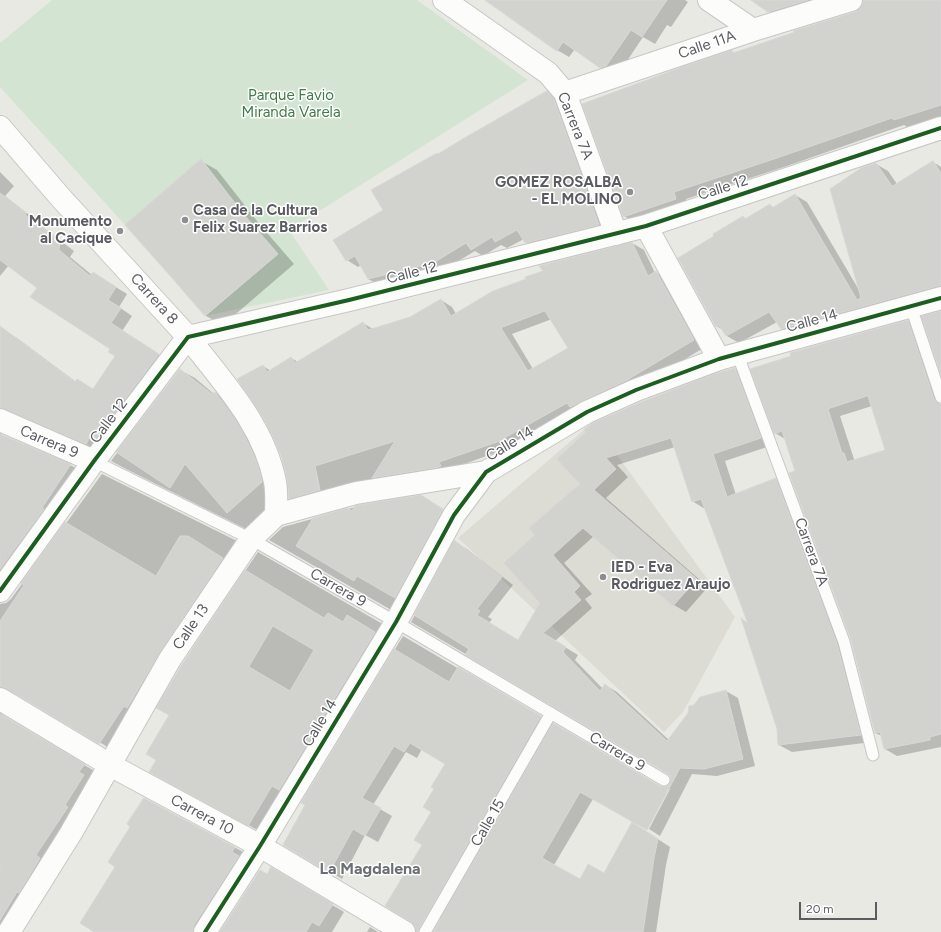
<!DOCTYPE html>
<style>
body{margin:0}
#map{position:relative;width:941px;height:932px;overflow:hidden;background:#e9e9e4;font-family:Figtree,sans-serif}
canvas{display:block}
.scale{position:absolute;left:799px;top:902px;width:78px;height:18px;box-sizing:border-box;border:2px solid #5a5c61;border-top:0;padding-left:5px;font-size:12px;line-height:14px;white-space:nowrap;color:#5a5c61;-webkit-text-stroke:3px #fff;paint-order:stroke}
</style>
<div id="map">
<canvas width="941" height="932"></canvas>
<div class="scale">20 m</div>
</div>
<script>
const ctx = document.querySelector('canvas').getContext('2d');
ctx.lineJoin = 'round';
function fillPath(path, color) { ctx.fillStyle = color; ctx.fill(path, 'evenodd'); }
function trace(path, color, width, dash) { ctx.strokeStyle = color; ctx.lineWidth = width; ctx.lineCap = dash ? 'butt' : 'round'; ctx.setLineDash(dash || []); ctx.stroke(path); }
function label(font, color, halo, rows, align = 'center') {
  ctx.font = font + ' Figtree,sans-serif'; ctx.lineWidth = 3; ctx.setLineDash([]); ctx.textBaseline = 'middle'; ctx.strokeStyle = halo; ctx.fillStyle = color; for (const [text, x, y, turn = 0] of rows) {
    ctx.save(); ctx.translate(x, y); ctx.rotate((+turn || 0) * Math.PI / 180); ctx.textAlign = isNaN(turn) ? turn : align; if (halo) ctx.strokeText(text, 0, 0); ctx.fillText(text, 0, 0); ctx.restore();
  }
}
fillPath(new Path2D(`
 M 593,422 L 735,617 L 683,712 L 664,732 L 458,538 Z`), '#dcdbd4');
fillPath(new Path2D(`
 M 52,0 L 417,0 L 528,80 L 289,230 L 329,290 L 205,316 L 278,254 L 245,216 L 201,159 L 125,225 L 0,87 L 0,43 Z`), '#d3e4d2');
fillPath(new Path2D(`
 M 487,0 L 685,0 L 688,2 L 671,27 L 667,25 L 655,44 L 643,37 L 619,73 L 613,75 L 601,67 L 575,49 L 569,57 L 557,50 Z
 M 753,0 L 843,0 L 781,19 L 769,11 Z
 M 904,0 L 941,0 L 941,116 L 907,127 L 904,125 L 787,166 L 686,199 L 688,206 L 636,223 L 624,216 L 732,51 L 735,53 Z
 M 547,92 L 558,99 L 610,231 L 538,249 L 526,242 L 524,239 L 507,248 L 501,245 L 483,256 L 475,251 L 445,269 L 380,285 L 368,279 L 361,265 L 358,267 L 347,260 L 384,210 L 438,155 Z
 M 201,161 L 217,170 L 261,226 L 294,264 L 223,325 L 206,316 L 173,277 Z
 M 933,162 L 941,167 L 941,295 L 794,336 L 781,328 L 777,322 L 739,343 L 727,336 L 724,331 L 717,326 L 716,236 L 743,217 L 747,219 L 770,205 L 774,208 L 795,195 L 807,202 L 859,290 L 876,164 L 888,171 L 897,184 Z
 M 0,172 L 14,186 L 5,196 L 37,221 L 36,222 L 74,251 L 70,257 L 92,275 L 93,273 L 127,294 L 119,307 L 132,316 L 122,331 L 170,362 L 102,452 L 18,415 L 10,414 L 0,422 L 0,338 L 5,331 L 17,338 L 76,382 L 94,390 L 117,356 L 112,349 L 38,288 L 9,265 L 0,276 Z
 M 632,243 L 644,250 L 655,273 L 656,272 L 668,279 L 705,347 L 639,387 L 509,448 L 450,469 L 301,505 L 290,498 L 288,479 L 263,366 L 271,371 L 291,358 L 298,362 L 363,323 L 373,329 L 411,318 L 441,300 L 452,307 L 456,314 ZM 552,319 L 570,348 L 533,369 L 512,334 Z
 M 908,321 L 920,328 L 941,391 L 941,747 L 897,756 L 885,749 L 882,736 L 875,733 L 852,639 L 785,439 L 775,433 ZM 872,406 L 886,451 L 856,460 L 854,459 L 840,416 Z
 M 735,369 L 747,376 L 773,445 L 725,461 L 736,495 L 776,480 L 788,487 L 872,742 L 792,752 L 779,745 L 778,729 L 742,620 L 749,623 L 705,509 L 692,501 L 675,447 L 617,465 L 628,477 L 606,498 L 708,587 L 686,612 L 674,605 L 594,536 L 564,563 L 592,594 L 585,599 L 592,608 L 555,641 L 578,655 L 575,660 L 603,689 L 605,685 L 617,692 L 669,740 L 695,706 L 726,691 L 738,698 L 755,766 L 717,776 L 692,774 L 660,836 L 649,829 L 670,789 L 593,799 L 554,865 L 581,881 L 604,874 L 647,832 L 670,847 L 666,865 L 656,932 L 449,932 L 448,923 L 395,892 L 423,844 L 432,812 L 435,788 L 446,764 L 422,749 L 417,758 L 406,752 L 373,805 L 392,816 L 378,842 L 365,835 L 342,879 L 285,845 L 306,805 L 302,802 L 403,636 L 660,787 L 664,788 L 668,787 L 672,780 L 671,776 L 668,773 L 411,622 L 455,542 L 467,549 L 513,585 L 488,617 L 492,619 L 489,623 L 518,641 L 541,603 L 536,535 L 582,484 L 558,459 Z
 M 180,370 L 195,378 L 214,394 L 215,393 L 230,402 L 277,494 L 260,536 L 126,469 L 111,461 Z
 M 0,431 L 2,436 L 74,467 L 86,474 L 0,594 Z
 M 102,474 L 235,540 L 247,547 L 111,749 L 18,694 L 12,693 L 5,695 L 0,702 L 0,603 L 0,604 L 6,603 L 11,599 Z
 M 432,503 L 453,516 L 400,615 L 269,540 L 283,527 L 359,506 Z
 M 258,552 L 393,630 L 261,832 L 162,778 L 157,759 L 170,715 L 181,666 Z
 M 0,710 L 1,713 L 5,717 L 96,772 L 0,932 Z
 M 144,799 L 247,854 L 206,932 L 93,932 L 132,827 Z
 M 272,869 L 344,912 L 332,932 L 237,932 Z
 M 370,927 L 378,932 L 367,932 Z`), '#0003');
const building = new Path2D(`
 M 485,0 L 667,0 L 642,37 L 631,30 L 606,66 L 600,68 L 563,42 L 557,51 Z
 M 751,0 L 808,0 L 768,12 Z
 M 863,0 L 941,0 L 941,105 L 894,120 L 892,118 L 774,159 L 674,192 L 676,199 L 623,217 L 582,104 L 682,67 L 732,50 L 733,53 L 795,32 L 793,31 L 855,12 L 860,8 L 863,3 Z
 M 547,91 L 554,99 L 599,225 L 525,243 L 517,230 L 495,242 L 492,237 L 471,250 L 466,243 L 433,263 L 368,279 L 355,256 L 346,261 L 333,240 L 383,210 L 371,190 L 437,153 L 438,154 L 466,137 Z
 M 201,159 L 245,216 L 278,254 L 205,316 L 172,278 L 125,225 Z
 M 933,161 L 941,173 L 941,286 L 938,286 L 781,329 L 769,312 L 726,336 L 719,325 L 716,327 L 678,258 L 714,236 L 713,234 L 743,216 L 745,219 L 770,204 L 772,208 L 795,194 L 857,300 L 861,298 L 830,189 L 861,168 L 876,163 L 892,186 Z
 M 0,193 L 26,213 L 25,215 L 60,241 L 59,250 L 90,276 L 93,272 L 116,287 L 108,300 L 121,308 L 111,323 L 159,354 L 95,439 L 91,436 L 86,444 L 5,409 L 0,408 L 0,326 L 75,382 L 77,379 L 93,389 L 115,356 L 108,352 L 110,349 L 30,297 L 37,288 L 0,260 Z
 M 632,242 L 648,276 L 656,271 L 694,340 L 627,380 L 582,401 L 570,407 L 567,403 L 497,442 L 439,462 L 441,466 L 435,468 L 372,478 L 395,441 L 315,466 L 320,490 L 289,499 L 287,479 L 282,458 L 273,437 L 262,416 L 237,379 L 263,365 L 267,372 L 291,357 L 295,363 L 363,322 L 368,330 L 410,317 L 441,299 L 451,316 L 493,291 L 526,279 L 525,277 L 543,271 L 539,266 ZM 545,311 L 568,348 L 528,371 L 501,328 Z
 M 941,311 L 941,375 L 921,316 Z
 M 908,320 L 934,399 L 937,402 L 941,404 L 941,734 L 930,737 L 930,740 L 884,749 L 880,732 L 875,733 L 851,640 L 789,473 L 795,471 L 782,431 L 774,434 L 750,369 L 791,356 L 790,353 ZM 868,396 L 885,450 L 847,462 L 844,453 L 842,453 L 828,409 Z
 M 735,368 L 761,438 L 713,454 L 727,497 L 776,478 L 837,644 L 861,735 L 778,745 L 777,729 L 741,618 L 748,624 L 701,499 L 692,502 L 671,438 L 606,458 L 616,469 L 594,490 L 697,579 L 673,606 L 583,528 L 553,555 L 580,586 L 574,592 L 581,600 L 543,633 L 566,647 L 563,652 L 600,691 L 605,684 L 667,741 L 688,713 L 689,706 L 694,705 L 700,697 L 726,690 L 743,759 L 704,769 L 680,768 L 647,830 L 580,792 L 542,858 L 580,879 L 588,864 L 604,873 L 632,822 L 658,839 L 654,858 L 643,932 L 433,932 L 553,723 L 660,786 L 664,787 L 668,786 L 670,783 L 671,780 L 670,776 L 668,774 L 465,655 L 469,649 L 414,615 L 454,540 L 502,577 L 477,609 L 480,611 L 477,615 L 518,640 L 540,603 L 504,563 L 535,535 L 529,528 L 580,484 L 557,459 L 586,432 L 584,429 L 593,423 L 641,402 L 711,375 Z
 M 180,369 L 212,394 L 215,392 L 230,412 L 241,429 L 250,447 L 258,465 L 262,482 L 227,513 L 185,464 L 170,488 L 116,452 Z
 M 0,434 L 71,464 L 42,508 L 44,509 L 0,569 Z
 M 421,495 L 443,509 L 395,598 L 357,576 L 354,581 L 296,546 L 313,518 L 347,508 L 352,511 L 355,506 L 359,505 Z
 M 65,522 L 156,576 L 180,536 L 188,536 L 223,558 L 160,652 L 127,708 L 124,706 L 99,744 L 6,688 L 0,687 L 0,621 L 24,585 L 21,583 Z
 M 245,570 L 324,618 L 328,613 L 343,622 L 347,615 L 375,632 L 279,790 L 272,786 L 248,826 L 149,772 L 156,760 L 146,754 L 169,715 L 156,708 L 181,666 ZM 273,626 L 314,650 L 290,691 L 249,667 Z
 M 394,649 L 449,682 L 458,667 L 541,716 L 419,929 L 418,932 L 416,932 L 415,926 L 411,922 L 385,906 L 422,845 L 414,840 L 431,812 L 423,807 L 434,789 L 431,787 L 445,764 L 410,743 L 404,752 L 394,746 L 362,798 L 381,808 L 365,836 L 353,829 L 329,873 L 283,845 L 305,805 L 301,803 Z
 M 0,714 L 85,764 L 79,772 L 84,775 L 65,805 L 68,807 L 36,855 L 40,858 L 19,893 L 17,892 L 0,920 Z
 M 144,798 L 235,847 L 232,852 L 239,856 L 194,925 L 193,932 L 94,932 L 80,923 L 115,867 L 108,862 L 130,827 L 127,824 Z
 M 271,867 L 333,904 L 319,926 L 312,922 L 306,932 L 220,932 L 260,870 L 267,874 Z`);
fillPath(building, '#d2d2cf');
trace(building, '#d8d7d4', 1);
const service = new Path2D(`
 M 911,307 L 941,397
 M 737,353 L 844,642 L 873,755
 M 94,461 L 251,539 L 396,622 L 664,780
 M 425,932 L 551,713`);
const minor = new Path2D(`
 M 444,0 L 548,73 L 565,93 L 616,234
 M 709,0 L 753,30
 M 565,93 L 753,30 L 851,0
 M 0,420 L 94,461
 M 0,591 L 94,461 L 188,337 C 222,381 264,425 275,482 C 277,493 276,505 276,515
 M 0,699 L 110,765 L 260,846 L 404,932
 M 9,932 L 71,833 L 170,659 L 251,539 L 276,515 L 356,493 L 486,472
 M 205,932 L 260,846 L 396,622 L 454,515 L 486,472 L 587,412 L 636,390 L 719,359`);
const tertiary = new Path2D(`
 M 0,127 L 61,198 L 188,337 L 349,300 L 646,226 L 941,128
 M 646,226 L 719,359 L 941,298`);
trace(service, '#c6c7c6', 13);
trace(minor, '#c6c7c6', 24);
trace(tertiary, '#c6c7c6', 24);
trace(service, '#fcfcfb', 11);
trace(minor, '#fcfcfb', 22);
trace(tertiary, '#fcfcfb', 22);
trace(new Path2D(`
 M 0,591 L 94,461 L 188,337 L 349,300 L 646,226 L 941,128
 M 205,932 L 260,846 L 396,622 L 454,515 L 486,472 L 587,412 L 636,390 L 719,359 L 941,298`), '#1b5e20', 4);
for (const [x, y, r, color] of [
 [630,192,4,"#8c8d8f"],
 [185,220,4,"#8c8d8f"],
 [120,231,4,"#8c8d8f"],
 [603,577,4,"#8c8d8f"]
]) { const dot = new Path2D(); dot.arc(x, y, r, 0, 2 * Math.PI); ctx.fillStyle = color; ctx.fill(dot); trace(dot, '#fff', 1.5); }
label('15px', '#5a5c61', '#fff', [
 ["Calle 11A",707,45,-19],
 ["Carrera 7A",575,126,68],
 ["Calle 12",723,188,-18],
 ["Calle 12",412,273,-14],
 ["Carrera 8",154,299,48],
 ["Calle 14",812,321,-15],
 ["Calle 12",109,421,-53],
 ["Carrera 9",49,442,23],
 ["Calle 14",510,444,-31],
 ["Carrera 7A",811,552,70],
 ["Carrera 9",338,588,30],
 ["Calle 13",191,627,-56],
 ["Calle 14",320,723,-59],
 ["Carrera 9",617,752,31],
 ["Carrera 10",202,815,28],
 ["Calle 15",488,823,-60]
]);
label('15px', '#3e7b47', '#fff', [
 ["Parque Favio",291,96],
 ["Miranda Varela",291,113]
]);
label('bold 15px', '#5a5c61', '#fff', [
 ["GOMEZ ROSALBA",622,183],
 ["- EL MOLINO",622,200],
 ["Casa de la Cultura",193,211,"left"],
 ["Felix Suarez Barrios",193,228,"left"],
 ["Monumento",112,222],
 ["al Cacique",112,239],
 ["IED - Eva",611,568,"left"],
 ["Rodriguez Araujo",611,585,"left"]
], 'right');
label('bold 16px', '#6b6e73', '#fff', [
 ["La Magdalena",370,869]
]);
</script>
